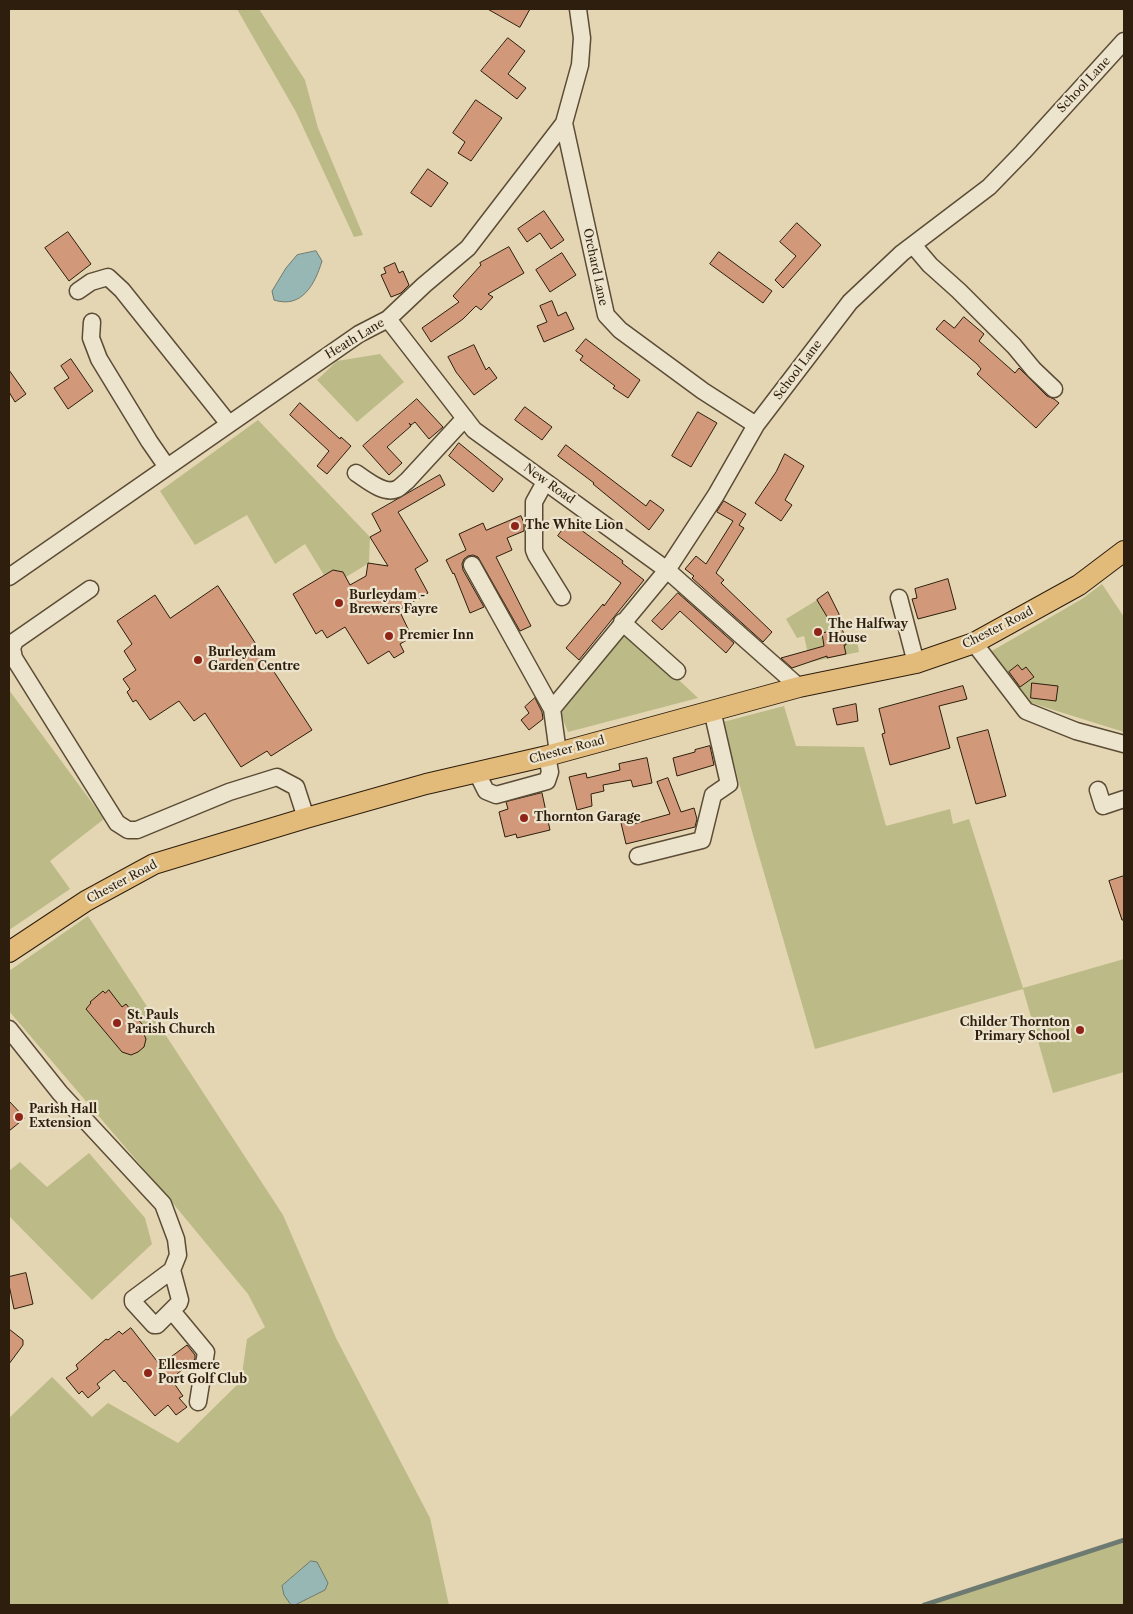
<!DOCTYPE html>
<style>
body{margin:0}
#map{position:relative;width:1133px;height:1614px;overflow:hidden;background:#e4d5b3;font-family:"Libre Caslon Text",serif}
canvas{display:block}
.frame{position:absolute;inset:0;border:10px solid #2d1e0d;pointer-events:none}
</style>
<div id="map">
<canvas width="1133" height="1614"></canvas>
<div class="frame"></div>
</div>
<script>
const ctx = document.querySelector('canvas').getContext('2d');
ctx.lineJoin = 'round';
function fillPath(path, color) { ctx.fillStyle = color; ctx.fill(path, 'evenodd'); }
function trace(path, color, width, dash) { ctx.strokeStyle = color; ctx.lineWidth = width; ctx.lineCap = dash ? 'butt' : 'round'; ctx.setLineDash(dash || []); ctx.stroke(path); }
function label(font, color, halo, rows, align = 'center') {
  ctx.font = font + ' "Libre Caslon Text",serif'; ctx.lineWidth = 4.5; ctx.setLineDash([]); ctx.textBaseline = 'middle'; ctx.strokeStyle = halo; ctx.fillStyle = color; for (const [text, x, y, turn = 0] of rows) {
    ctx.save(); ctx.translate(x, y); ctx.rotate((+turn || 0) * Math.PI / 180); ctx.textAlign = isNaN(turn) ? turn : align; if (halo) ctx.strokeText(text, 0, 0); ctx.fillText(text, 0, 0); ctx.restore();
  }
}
fillPath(new Path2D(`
 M 237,9 L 259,9 L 305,80 L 318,128 L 363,235 L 354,237 L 296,112 Z
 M 380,354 L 404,382 L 357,422 L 317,380 L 337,361 Z
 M 258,420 L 370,537 L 369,563 L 346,577 L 343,572 L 333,571 L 324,575 L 305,544 L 275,564 L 247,515 L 195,545 L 160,491 Z
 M 1102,584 L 1124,617 L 1124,732 L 1025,701 L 990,652 L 1082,599 Z
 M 817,600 L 826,615 L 837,610 L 844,637 L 856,635 L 859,652 L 810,662 L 804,636 L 797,638 L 786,619 Z
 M 626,630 L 698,698 L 568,732 L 559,710 Z
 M 9,690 L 104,819 L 50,861 L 70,889 L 9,930 Z
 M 784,706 L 796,746 L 864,747 L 886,826 L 950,809 L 953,824 L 969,819 L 1023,988 L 1124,959 L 1124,1072 L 1053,1093 L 1023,989 L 815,1049 L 753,835 L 723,722 Z
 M 88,916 L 283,1215 L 336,1338 L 430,1518 L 449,1605 L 9,1605 L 9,1418 L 52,1377 L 92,1417 L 108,1403 L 178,1443 L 241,1381 L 247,1339 L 265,1327 L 248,1294 L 166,1195 L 9,1011 L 9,971 Z
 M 89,1153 L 145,1218 L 152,1244 L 92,1300 L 9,1216 L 9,1171 L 20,1162 L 47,1187 Z
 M 1124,1540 L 1124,1605 L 924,1605 Z`), '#bcbb87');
const water = new Path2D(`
 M 316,251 L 322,261 C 315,284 302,309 274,300 L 272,291 L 286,268 L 297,255 Z
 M 311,1561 L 317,1562 L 328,1583 L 325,1590 L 295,1605 L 291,1605 L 284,1595 L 282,1586 Z`);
fillPath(water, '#97b7b4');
trace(water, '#6d7a71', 1);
trace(new Path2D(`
 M 924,1605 L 1124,1540`), '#6d7a71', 4.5);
const building = new Path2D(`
 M 488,9 L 530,9 L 520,27 Z
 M 508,38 L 525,51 L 508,74 L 526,88 L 517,99 L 481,71 Z
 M 476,100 L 502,118 L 471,161 L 458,153 L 465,142 L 453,133 Z
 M 428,169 L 448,183 L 431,207 L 411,193 Z
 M 544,211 L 564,240 L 551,249 L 540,233 L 527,242 L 518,229 Z
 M 797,223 L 821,245 L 783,288 L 775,280 L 796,256 L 780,242 Z
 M 68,232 L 91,264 L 69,281 L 45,248 Z
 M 509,247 L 524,273 L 488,294 L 493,297 L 481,310 L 476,306 L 463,319 L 431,342 L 422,328 L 459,302 L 453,296 L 481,265 L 480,263 Z
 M 719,252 L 772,291 L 763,303 L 710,264 Z
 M 562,253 L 576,275 L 550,292 L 536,270 Z
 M 395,263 L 399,273 L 403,271 L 409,285 L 401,293 L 391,297 L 381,275 L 386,273 L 384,268 Z
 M 552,301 L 558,316 L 566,312 L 574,329 L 544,342 L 537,326 L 547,322 L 540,306 Z
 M 964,317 L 984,334 L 979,341 L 1015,373 L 1019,368 L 1047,396 L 1054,399 L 1059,403 L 1036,428 L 977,374 L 981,369 L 977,364 L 936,329 L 944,320 L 954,328 Z
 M 586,339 L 640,380 L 628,398 L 613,388 L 615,386 L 580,360 L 583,356 L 576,351 Z
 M 474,345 L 486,370 L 489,367 L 497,378 L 474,395 L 456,372 L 448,357 Z
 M 71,359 L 93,391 L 68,409 L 54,388 L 69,378 L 61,366 Z
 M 9,370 L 26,394 L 15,402 L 9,392 Z
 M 417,399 L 443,427 L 429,439 L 415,422 L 411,425 L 409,423 L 411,426 L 387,447 L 402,463 L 389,475 L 363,446 Z
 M 300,403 L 340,439 L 341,437 L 351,446 L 327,474 L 317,466 L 329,451 L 290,415 Z
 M 525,407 L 552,427 L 542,440 L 515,420 Z
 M 698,412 L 717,423 L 691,467 L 672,456 Z
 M 459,443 L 503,479 L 493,492 L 449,456 Z
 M 566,445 L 646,506 L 650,500 L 664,510 L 649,530 L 593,484 L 594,483 L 558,456 Z
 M 785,454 L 804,466 L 785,500 L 792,505 L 781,521 L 755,503 L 776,472 Z
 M 440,475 L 445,485 L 398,512 L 428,561 L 415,569 L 428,593 L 399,610 L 412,637 L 400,644 L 404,652 L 394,658 L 389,651 L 368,664 L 345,627 L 327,638 L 322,630 L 316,634 L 293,594 L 333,570 L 343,572 L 350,585 L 366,576 L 368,563 L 388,566 L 370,537 L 381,531 L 372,514 Z
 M 724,501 L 746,514 L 739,525 L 744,528 L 716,573 L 724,580 L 721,583 L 772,632 L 763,642 L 692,578 L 694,576 L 685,569 L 696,556 L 706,564 L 733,521 L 717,512 Z
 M 521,516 L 524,523 L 524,531 L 507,538 L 512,550 L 496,557 L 531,626 L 520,631 L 478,557 L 473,555 L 468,556 L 464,559 L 462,564 L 463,570 L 484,607 L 470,613 L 454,573 L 453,574 L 446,560 L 466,550 L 459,534 L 483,523 L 486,530 Z
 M 569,521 L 623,561 L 622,563 L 644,580 L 579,660 L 566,648 L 603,604 L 604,606 L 621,583 L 558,536 Z
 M 948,579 L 956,609 L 918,619 L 912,599 L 917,598 L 915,589 Z
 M 218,586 L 312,730 L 271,756 L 267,751 L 241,767 L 205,713 L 194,721 L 179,701 L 150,720 L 136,700 L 133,702 L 127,692 L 130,689 L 123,679 L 136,670 L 124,651 L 132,644 L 117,621 L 155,595 L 170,618 Z
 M 828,592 L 839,614 L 846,645 L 844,645 L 846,654 L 827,658 L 827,656 L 792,668 L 781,658 L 824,646 L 822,633 L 835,630 L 817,600 Z
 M 678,593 L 734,643 L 726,653 L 680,611 L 662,630 L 652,621 Z
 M 1018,665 L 1022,670 L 1026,667 L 1034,677 L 1020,687 L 1009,672 Z
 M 1032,683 L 1058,686 L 1056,701 L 1031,698 Z
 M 963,686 L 967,699 L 939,706 L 950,748 L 890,765 L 882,734 L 885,733 L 879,709 Z
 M 535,698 L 542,712 L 543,719 L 529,730 L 521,720 L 529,713 L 525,707 Z
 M 856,704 L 858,721 L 837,725 L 833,709 Z
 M 988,730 L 1006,796 L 976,804 L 957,738 Z
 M 710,746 L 714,765 L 677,776 L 673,758 L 695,752 L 695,750 Z
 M 647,758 L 652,783 L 633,787 L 631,780 L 603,785 L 604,791 L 591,794 L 592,806 L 577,810 L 569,777 L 586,773 L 587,778 L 620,770 L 619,764 Z
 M 668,778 L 681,812 L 694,808 L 697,819 L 695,827 L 626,844 L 621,823 L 632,820 L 634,824 L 670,814 L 657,782 Z
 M 542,793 L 550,830 L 517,838 L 516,834 L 505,837 L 499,812 L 508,809 L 506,802 Z
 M 1124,876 L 1124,920 L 1122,920 L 1109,881 Z
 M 109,990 L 122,1007 L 126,1004 L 146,1029 L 143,1032 L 146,1039 L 144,1047 L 138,1052 L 131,1055 L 122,1052 L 86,1009 L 91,1003 L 90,1002 L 103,991 L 105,993 Z
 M 9,1101 L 25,1118 L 9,1131 Z
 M 26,1273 L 33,1304 L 14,1309 L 9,1285 L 9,1277 Z
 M 131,1328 L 160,1365 L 187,1345 L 195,1355 L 195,1359 L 171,1379 L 183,1396 L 179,1398 L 187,1407 L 176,1415 L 168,1405 L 155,1416 L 125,1381 L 124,1382 L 114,1370 L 97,1384 L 100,1388 L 88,1398 L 82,1391 L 79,1394 L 66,1378 L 78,1369 L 76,1365 L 106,1339 L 108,1340 L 119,1331 L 122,1334 Z
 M 9,1329 L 23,1340 L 23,1345 L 9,1364 Z`);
fillPath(building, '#d19879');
trace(building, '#2d1e0d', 1);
const minor = new Path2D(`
 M 564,123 L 606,315 L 620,330 L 703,391 L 756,425
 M 913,245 L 930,265 L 959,291 L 1014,346 L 1034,370 L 1054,389
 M 78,291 L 91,282 L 108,277 L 122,290 L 229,424
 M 388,319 L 474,430 L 667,570 L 799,687
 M 92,322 L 91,338 L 99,359 L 149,441 L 167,467
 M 356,473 C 367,480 384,495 397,489 C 401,487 404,483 407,481 L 465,418
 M 545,482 L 534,502 L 534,550 L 536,555 L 562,597
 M 472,565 L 552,709
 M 9,577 L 359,334 L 388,319 L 424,285 L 468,248 L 564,123 L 580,65 L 582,38 L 578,9
 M 90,589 L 15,641 L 12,648 L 14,658 L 117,823 L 128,830 L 137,830 L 229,792 L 277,777 L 296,787 L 306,818
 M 899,598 L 916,663
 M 622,622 L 677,671
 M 974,643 L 1026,711 L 1076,731 L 1124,744
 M 558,753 L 552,709 L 667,570 L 716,495 L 756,425 L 850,302 L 902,253 L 989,187 L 1023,152 L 1124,41
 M 477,773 L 486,791 L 496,795 L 547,781 L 550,772 L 547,756
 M 1098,790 L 1103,806 L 1124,799
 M 638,856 L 702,840 L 713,795 L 729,784 L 712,710
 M 9,1029 L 60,1093 L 163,1204 L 176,1239 L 178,1255 L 172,1270 L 133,1299 L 133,1302 L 154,1325 L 157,1325 L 179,1303 L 180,1300 L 172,1270
 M 172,1311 L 206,1352 L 198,1402`);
const major = new Path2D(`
 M 9,952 L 86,901 L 154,864 L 306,818 L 426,784 L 547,756 L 799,687 L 916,663 L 974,643 L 1079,585 L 1124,551`);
trace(minor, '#5b4c36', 19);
trace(major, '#2d1e0d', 22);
trace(minor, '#ede4ce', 16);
trace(major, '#e2ba7a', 20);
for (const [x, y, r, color] of [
 [515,526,5,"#8f2418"],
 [339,603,5,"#8f2418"],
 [818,632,5,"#8f2418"],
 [389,636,5,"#8f2418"],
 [198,660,5,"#8f2418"],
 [524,818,5,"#8f2418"],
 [117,1023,5,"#8f2418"],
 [1080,1030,5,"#8f2418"],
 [19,1117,5,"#8f2418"],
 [148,1373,5,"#8f2418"]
]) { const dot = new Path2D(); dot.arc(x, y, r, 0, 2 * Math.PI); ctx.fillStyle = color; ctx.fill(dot); trace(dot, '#ede4ce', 2); }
label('12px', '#2d1e0d', '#ede4ce', [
 ["School Lane",1084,85,-47],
 ["Orchard Lane",595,267,78],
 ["Heath Lane",355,339,-31],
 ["School Lane",798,370,-53],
 ["New Road",549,484,36],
 ["Chester Road",998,628,-27],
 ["Chester Road",567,750,-15],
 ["Chester Road",122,882,-28]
]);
label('bold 12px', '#2d1e0d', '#ede4ce', [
 ["The White Lion",525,526],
 ["Burleydam -",349,596],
 ["Brewers Fayre",349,610],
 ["The Halfway",828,625],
 ["House",828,639],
 ["Premier Inn",399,636],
 ["Burleydam",208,653],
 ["Garden Centre",208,667],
 ["Thornton Garage",534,818],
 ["St. Pauls",127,1016],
 ["Parish Church",127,1030],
 ["Childer Thornton",1070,1023,"right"],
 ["Primary School",1070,1037,"right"],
 ["Parish Hall",29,1110],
 ["Extension",29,1124],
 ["Ellesmere",158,1366],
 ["Port Golf Club",158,1380]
], 'left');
</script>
